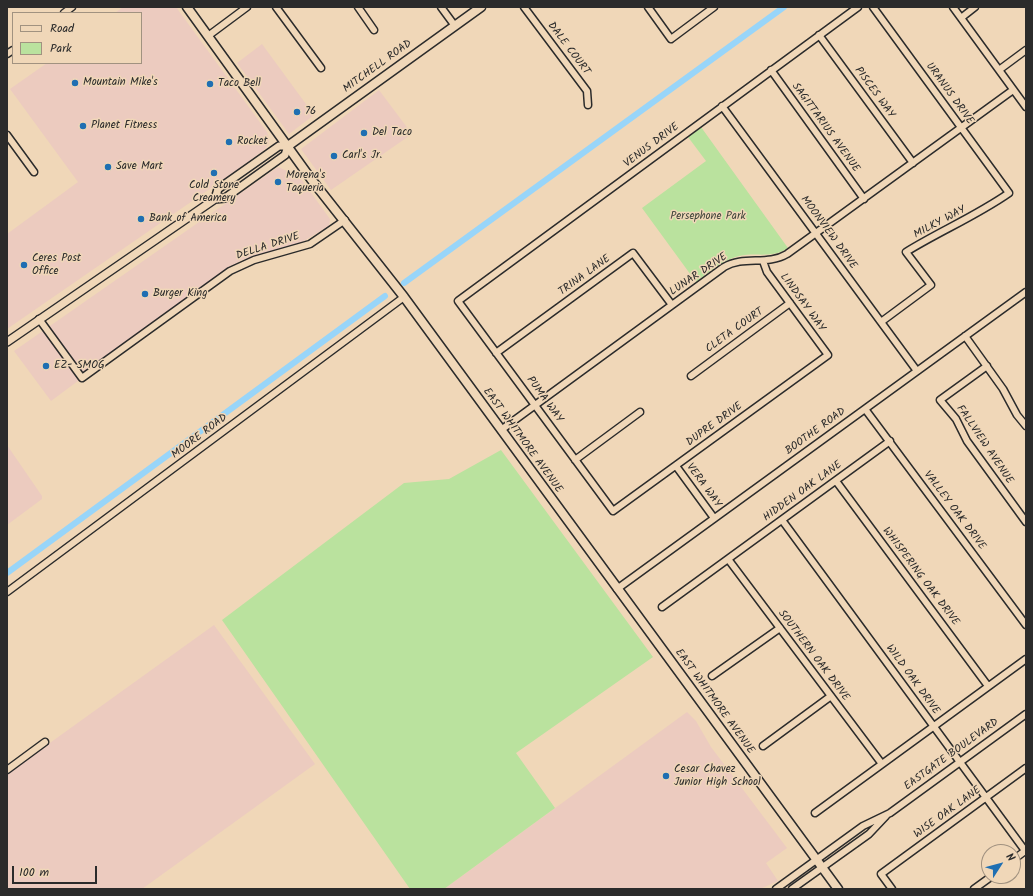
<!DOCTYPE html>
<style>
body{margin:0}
#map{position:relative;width:1033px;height:896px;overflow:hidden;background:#f0d7b8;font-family:Kalam,sans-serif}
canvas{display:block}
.frame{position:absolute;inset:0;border:8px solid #2b2b2b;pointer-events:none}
.legend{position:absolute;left:12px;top:12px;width:130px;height:52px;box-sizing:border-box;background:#f0d7b8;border:1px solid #a19280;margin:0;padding:5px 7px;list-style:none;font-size:12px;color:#2b2b2b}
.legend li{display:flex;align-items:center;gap:8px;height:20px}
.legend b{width:20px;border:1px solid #a19280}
.north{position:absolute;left:981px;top:844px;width:40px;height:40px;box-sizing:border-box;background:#f0d7b8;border:1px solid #a19280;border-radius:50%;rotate:54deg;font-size:11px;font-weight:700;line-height:16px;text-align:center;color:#2b2b2b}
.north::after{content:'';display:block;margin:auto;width:14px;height:18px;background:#1f6fb2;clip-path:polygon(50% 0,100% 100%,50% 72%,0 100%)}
.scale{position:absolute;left:12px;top:866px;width:85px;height:18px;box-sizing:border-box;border:2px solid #2b2b2b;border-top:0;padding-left:5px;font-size:12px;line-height:14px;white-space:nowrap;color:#2b2b2b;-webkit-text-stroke:3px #f0d7b8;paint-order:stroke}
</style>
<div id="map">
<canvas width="1033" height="896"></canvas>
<div class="frame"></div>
<ul class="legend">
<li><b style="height:5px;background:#f0d7b8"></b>Road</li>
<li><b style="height:11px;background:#bae29e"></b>Park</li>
</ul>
<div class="north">N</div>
<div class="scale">100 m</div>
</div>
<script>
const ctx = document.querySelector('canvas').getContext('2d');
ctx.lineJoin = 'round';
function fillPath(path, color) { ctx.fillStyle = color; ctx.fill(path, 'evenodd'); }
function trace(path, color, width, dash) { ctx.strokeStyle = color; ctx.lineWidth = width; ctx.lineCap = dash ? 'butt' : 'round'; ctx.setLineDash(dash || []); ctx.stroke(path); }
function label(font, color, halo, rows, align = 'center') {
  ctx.font = font + ' Kalam,sans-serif'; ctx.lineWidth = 3; ctx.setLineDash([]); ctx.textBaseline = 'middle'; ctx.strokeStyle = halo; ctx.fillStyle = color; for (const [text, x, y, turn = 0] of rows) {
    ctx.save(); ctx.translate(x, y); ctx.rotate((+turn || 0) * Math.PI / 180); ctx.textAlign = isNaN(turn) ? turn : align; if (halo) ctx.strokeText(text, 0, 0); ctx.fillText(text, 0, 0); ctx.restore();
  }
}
fillPath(new Path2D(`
 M 123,7 L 176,7 L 267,132 L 269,138 L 269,144 L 264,150 L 230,175 L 7,329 L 7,234 L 78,182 L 10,89 L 47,63 L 141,63 L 141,13 L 115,13 Z
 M 262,44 L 314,115 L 289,134 L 237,63 Z
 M 379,90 L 412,134 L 331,190 L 301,149 Z
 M 278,167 L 299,176 L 330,219 L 329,226 L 297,245 L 241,260 L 51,401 L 14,351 Z
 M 7,445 L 42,496 L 42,499 L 7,525 Z
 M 214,625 L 315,764 L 142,889 L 7,889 L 7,770 L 45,742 L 47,745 Z
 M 687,712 L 696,721 L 711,747 L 787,848 L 766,863 L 778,881 L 760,889 L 444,889 Z`), '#eccbbf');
fillPath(new Path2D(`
 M 701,127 L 788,248 C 772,259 757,252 739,256 C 723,260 709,272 696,282 L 642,208 L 706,161 L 688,137 Z
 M 501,450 L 653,657 L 516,753 L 555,808 L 444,889 L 410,889 L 222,620 L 404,483 L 449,479 Z`), '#bae29e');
trace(new Path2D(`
 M 404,283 L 784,7
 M 7,573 L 385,296`), '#98d5f9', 6);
const minor = new Path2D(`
 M 276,7 L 321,68
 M 358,7 L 374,30
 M 441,7 L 455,26
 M 524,7 L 587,91 L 588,105
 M 648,7 L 671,39 L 714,7
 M 873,7 L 1009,193 C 976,216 940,231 906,252 L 931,285 L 881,322
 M 953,7 L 1026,107
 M 64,13 L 72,7
 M 961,18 L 975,7
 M 819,35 L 913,163
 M 208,36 L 247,7
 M 7,54 L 13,50
 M 771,70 L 864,199
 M 999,70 L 1026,50
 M 722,106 L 917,371
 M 7,135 L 34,172
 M 763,261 L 767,272 L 828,355 L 613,511 L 458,301 L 858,7
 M 39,319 L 82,378 L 230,271 L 254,260 L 310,244 L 345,220
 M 965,336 L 1003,389 L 1017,415 L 1026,426
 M 496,353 L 633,253 L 672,305
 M 987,366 L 940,400 L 956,419 L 967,441 L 1026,522
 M 691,376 L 790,303
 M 865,409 L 1026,625
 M 501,430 L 724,267 C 744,255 767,266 787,254 L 1013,90
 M 575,460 L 640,412
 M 676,466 L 714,518
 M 836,481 L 988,686
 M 782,520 L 1026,852
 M 728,559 L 882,764
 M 617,589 L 1026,292
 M 7,592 L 404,297
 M 662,607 L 890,441
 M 712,676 L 780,628
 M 763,746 L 831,696
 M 7,770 L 45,742
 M 815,813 L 1026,659
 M 1013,860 L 1025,851
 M 776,889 L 863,826 L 890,813 L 1026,714
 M 792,889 L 869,834 L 886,816
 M 892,889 L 881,874 L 1026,768
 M 974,889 L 992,876`);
const tertiary = new Path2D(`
 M 7,342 L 215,199 L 225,198 L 285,155 L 288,146 L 279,146 L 218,189 L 215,199`);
const secondary = new Path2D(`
 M 187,7 L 311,179 L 404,297 L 838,889
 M 288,146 L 481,7`);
trace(minor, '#2b2b2b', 9);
trace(tertiary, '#2b2b2b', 10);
trace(secondary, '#2b2b2b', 11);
trace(minor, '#f0d7b8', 6);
trace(tertiary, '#f0d7b8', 7);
trace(secondary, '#f0d7b8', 8);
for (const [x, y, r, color] of [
 [75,83,4,"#1f6fb2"],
 [210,84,4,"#1f6fb2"],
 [297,112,4,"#1f6fb2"],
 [83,126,4,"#1f6fb2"],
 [364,133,4,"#1f6fb2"],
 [229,142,4,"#1f6fb2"],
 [334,156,4,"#1f6fb2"],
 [108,167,4,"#1f6fb2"],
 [214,173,4,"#1f6fb2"],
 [278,182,4,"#1f6fb2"],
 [141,219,4,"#1f6fb2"],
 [24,265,4,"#1f6fb2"],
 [145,294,4,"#1f6fb2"],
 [46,366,4,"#1f6fb2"],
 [666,776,4,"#1f6fb2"]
]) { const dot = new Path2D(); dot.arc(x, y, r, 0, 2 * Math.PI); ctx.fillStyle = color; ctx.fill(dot); trace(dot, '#f0d7b8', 1.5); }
label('11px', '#2b2b2b', '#f0d7b8', [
 ["DALE COURT",568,49,53],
 ["MITCHELL ROAD",378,67,-36],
 ["PISCES WAY",874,93,54],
 ["URANUS DRIVE",949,94,54],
 ["SAGITTARIUS AVENUE",825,128,54],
 ["VENUS DRIVE",652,146,-37],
 ["MILKY WAY",940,223,-28],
 ["MOONVIEW DRIVE",828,233,54],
 ["DELLA DRIVE",268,247,-18],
 ["LUNAR DRIVE",699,275,-34],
 ["TRINA LANE",585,276,-36],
 ["LINDSAY WAY",802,303,54],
 ["CLETA COURT",735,331,-36],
 ["PUMA WAY",544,400,54],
 ["DUPRE DRIVE",715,425,-36],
 ["BOOTHE ROAD",816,432,-36],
 ["MOORE ROAD",200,437,-37],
 ["EAST WHITMORE AVENUE",522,441,54],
 ["FALLVIEW AVENUE",984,445,56],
 ["VERA WAY",703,486,54],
 ["HIDDEN OAK LANE",803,492,-36],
 ["VALLEY OAK DRIVE",954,511,53],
 ["WHISPERING OAK DRIVE",920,577,53],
 ["SOUTHERN OAK DRIVE",813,656,53],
 ["WILD OAK DRIVE",912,680,54],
 ["EAST WHITMORE AVENUE",714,702,54],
 ["EASTGATE BOULEVARD",952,755,-36],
 ["WISE OAK LANE",948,813,-36]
]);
label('11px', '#2b2b2b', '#f0d7b8', [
 ["Mountain Mike's",83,83],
 ["Taco Bell",218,84],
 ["76",305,112],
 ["Planet Fitness",91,126],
 ["Del Taco",372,133],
 ["Rocket",237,142],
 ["Carl's Jr.",342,156],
 ["Save Mart",116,167],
 ["Morena's",286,176],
 ["Taqueria",286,189],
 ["Cold Stone",214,186,"center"],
 ["Creamery",214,199,"center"],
 ["Bank of America",149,219],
 ["Ceres Post",32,259],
 ["Office",32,272],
 ["Burger King",153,294],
 ["EZ- SMOG",54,366],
 ["Cesar Chavez",674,770],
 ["Junior High School",674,783]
], 'left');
label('11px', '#40463c', '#f0d7b8', [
 ["Persephone Park",708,217]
]);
</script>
